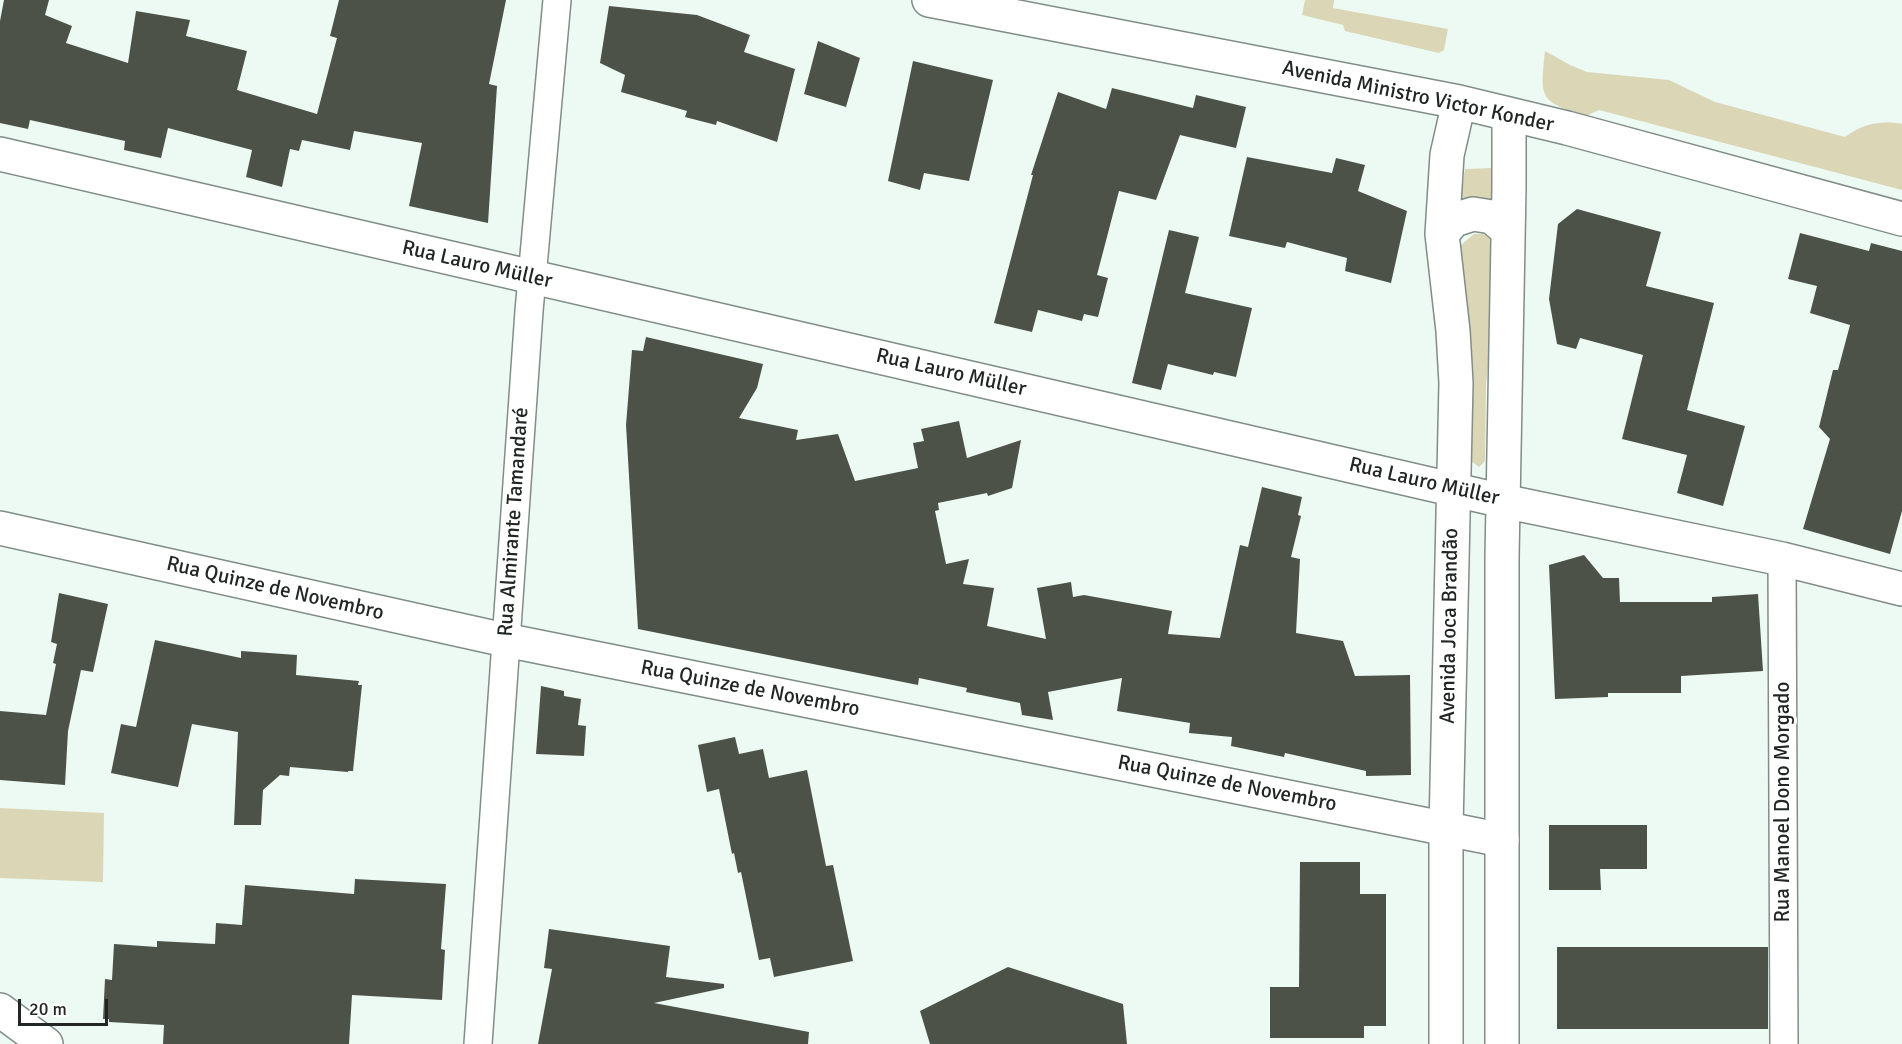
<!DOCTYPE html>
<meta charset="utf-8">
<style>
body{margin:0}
#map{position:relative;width:1902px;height:1044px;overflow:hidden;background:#edfaf4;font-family:Signika,sans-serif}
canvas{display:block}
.scale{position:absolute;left:18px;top:999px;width:90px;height:27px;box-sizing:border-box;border:3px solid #212624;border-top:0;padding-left:8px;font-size:18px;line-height:21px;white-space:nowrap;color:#212624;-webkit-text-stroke:4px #fff;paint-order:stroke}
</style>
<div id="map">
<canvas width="1902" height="1044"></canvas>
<div class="scale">20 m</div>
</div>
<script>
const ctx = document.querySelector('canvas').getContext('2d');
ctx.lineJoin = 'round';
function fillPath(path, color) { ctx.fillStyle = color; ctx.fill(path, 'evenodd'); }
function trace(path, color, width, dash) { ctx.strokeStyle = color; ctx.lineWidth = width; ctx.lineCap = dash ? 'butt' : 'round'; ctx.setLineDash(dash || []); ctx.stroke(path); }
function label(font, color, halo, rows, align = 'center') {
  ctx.font = font + ' Signika,sans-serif'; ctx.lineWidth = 6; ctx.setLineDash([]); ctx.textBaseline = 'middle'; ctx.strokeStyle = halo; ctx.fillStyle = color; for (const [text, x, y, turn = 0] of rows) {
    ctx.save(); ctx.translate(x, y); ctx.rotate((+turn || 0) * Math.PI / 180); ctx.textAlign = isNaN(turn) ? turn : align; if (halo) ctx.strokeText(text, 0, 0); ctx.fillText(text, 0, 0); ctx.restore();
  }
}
fillPath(new Path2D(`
 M 1305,0 L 1334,0 L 1333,8 L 1448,29 L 1444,50 L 1439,53 L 1345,31 L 1343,25 L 1302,15 Z
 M 1545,51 L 1570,65 L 1587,72 L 1669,80 L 1715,102 L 1845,137 C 1863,124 1879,120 1902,124 L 1902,190 L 1599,110 L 1586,116 C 1539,101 1540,99 1545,51 Z
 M 1493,168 L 1497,211 L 1459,211 L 1465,169 Z
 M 1474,234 L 1484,234 L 1495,241 L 1500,257 L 1486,384 L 1485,461 L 1479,467 L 1471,461 L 1471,386 L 1458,252 L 1460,246 Z
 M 0,808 L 104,813 L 103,882 L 0,878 Z`), '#dad6b6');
fillPath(new Path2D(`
 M 4,0 L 49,0 L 45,15 L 72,26 L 66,43 L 128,63 L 136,11 L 190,20 L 186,36 L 247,51 L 237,90 L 317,114 L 337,38 L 330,36 L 339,0 L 506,0 L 489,84 L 497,86 L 488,223 L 409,206 L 422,143 L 354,131 L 350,150 L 302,140 L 299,151 L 290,149 L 282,187 L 246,177 L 252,150 L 168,128 L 161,158 L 124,150 L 125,141 L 30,120 L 28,129 L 0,123 L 0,21 Z
 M 609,6 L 697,15 L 750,35 L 744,52 L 795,69 L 777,142 L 717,121 L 716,125 L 685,117 L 687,111 L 621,92 L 625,75 L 600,63 Z
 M 818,41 L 860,58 L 846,107 L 804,94 Z
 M 913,61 L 993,80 L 969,181 L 924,173 L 920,190 L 888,181 Z
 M 1112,88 L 1193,108 L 1196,95 L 1246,107 L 1236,148 L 1180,135 L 1156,200 L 1119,191 L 1097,275 L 1108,278 L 1098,317 L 1084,314 L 1082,321 L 1038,310 L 1032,332 L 994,323 L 1033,175 L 1031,175 L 1058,92 L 1106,109 Z
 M 1247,157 L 1332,173 L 1336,158 L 1365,165 L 1358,191 L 1407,211 L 1391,283 L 1345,271 L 1347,258 L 1287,242 L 1285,248 L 1229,236 Z
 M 1577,209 L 1661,232 L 1646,286 L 1714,303 L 1687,410 L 1745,426 L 1723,506 L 1677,493 L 1687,455 L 1622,439 L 1643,355 L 1580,338 L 1576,349 L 1557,344 L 1549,299 L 1558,224 Z
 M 1169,230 L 1199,237 L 1185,293 L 1252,308 L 1236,377 L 1214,372 L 1213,375 L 1168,364 L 1161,390 L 1132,383 Z
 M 1800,233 L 1869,251 L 1871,243 L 1902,251 L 1902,511 L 1890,554 L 1803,529 L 1830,439 L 1819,427 L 1833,370 L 1838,370 L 1850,325 L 1810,313 L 1817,286 L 1788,279 Z
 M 646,337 L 763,364 L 757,388 L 739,418 L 798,430 L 796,440 L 838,434 L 855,481 L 918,468 L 913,443 L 924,441 L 921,429 L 959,421 L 967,458 L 1021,440 L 1012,488 L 988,496 L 987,493 L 938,503 L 939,510 L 935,511 L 946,564 L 969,559 L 963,584 L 994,588 L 987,626 L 1046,639 L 1037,588 L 1071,582 L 1073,597 L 1084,595 L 1172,611 L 1168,634 L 1220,638 L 1240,545 L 1248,547 L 1262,487 L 1302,497 L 1298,515 L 1301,516 L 1291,557 L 1300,559 L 1296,633 L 1343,641 L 1355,676 L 1410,675 L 1411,775 L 1366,776 L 1366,771 L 1285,753 L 1284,757 L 1231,746 L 1232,737 L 1189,733 L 1190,723 L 1117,711 L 1122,678 L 1048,692 L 1053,720 L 1022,715 L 1020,703 L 966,692 L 967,688 L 919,678 L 918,685 L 638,629 L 626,425 L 632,350 L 643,351 Z
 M 1584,555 L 1603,578 L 1619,578 L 1620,602 L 1712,602 L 1712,597 L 1758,594 L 1763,671 L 1681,676 L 1681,693 L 1608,693 L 1608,697 L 1555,699 L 1549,565 Z
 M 59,593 L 108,604 L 93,672 L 81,670 L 68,731 L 65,785 L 0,780 L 0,711 L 46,715 L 56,664 L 53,663 L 57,644 L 51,642 Z
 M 155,640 L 241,658 L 241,651 L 297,655 L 296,675 L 359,681 L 358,685 L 362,685 L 353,771 L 348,771 L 348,772 L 290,767 L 289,776 L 280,775 L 263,790 L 261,825 L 234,825 L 238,732 L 192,724 L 178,787 L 111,773 L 121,724 L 136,727 Z
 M 541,686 L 564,691 L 564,696 L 581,699 L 578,725 L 586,726 L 584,756 L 536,754 Z
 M 735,737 L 739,754 L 763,749 L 769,778 L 807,770 L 826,866 L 833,865 L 853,961 L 774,977 L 770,958 L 759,960 L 741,872 L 738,873 L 734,853 L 732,854 L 719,789 L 707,792 L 698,745 Z
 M 1549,825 L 1647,825 L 1647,869 L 1600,869 L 1601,890 L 1549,890 Z
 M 1300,862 L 1360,862 L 1360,894 L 1386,894 L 1386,1026 L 1364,1026 L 1364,1038 L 1270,1038 L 1270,987 L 1299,987 Z
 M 355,879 L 446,884 L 441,949 L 445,950 L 442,1000 L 352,995 L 349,1044 L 163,1044 L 164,1025 L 109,1022 L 109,1019 L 103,1019 L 105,979 L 112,980 L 114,944 L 157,947 L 157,941 L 215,944 L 216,923 L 242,925 L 245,885 L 354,894 Z
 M 549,929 L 670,946 L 666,977 L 724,984 L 724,988 L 654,1003 L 809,1032 L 808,1044 L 538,1044 L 552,969 L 544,968 Z
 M 1557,947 L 1768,947 L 1768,1029 L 1557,1029 Z
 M 1008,967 L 1123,1004 L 1127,1044 L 930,1044 L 920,1011 Z`), '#4d5249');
const minor = new Path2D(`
 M 1782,559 L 1784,1044
 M 478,1044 L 529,311 L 557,0`);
const tertiary = new Path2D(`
 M 0,528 L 505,640 L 1502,840
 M 0,1010 L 46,1044`);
const secondary = new Path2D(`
 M 929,0 L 1459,102 L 1567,128 L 1902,219
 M 0,154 L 1503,501 L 1782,559 L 1902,589
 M 1442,234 L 1454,220 L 1473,214 L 1492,217 L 1507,230
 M 1446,1044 L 1446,828 L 1456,383 L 1453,331 L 1442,234 L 1447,155 L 1459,102
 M 1502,1044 L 1502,557 L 1509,188 L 1509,114`);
trace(minor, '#818d87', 30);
trace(tertiary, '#818d87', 36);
trace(secondary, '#818d87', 36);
trace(minor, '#fff', 27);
trace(tertiary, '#fff', 33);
trace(secondary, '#fff', 33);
label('21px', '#212624', '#fff', [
 ["Avenida Ministro Victor Konder",1418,97,12],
 ["Rua Lauro Müller",477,265,13],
 ["Rua Lauro Müller",951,373,13],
 ["Rua Lauro Müller",1424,482,13],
 ["Rua Almirante Tamandaré",514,522,-86],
 ["Rua Quinze de Novembro",275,589,13],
 ["Avenida Joca Brandão",1450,626,-89],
 ["Rua Quinze de Novembro",750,689,11],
 ["Rua Quinze de Novembro",1227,784,11],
 ["Rua Manoel Dono Morgado",1783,802,-90]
]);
</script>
